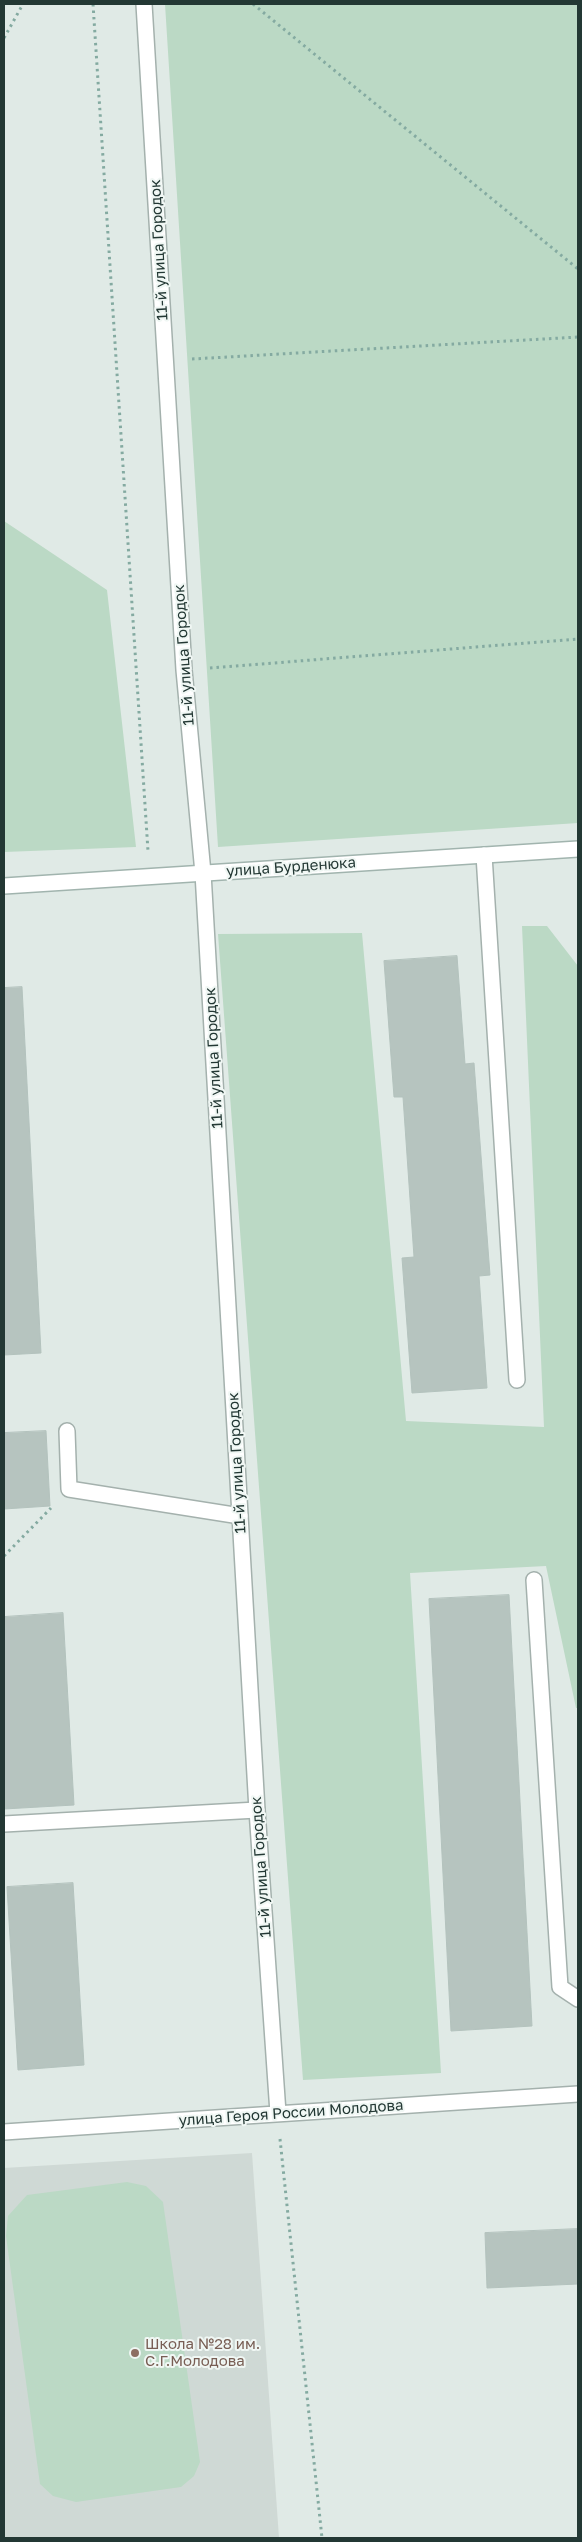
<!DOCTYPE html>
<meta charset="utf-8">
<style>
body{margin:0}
#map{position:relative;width:582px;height:2542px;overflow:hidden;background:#e0eae6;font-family:"Golos Text",sans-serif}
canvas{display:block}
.frame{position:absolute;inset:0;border:5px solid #233834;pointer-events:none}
</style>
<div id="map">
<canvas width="582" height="2542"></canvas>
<div class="frame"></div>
</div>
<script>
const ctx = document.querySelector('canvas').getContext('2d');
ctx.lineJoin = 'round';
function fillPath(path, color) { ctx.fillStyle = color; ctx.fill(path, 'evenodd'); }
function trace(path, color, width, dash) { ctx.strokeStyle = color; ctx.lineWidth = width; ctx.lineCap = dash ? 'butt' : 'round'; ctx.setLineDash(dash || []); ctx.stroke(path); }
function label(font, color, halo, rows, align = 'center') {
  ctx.font = font + ' "Golos Text",sans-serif'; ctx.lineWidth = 4; ctx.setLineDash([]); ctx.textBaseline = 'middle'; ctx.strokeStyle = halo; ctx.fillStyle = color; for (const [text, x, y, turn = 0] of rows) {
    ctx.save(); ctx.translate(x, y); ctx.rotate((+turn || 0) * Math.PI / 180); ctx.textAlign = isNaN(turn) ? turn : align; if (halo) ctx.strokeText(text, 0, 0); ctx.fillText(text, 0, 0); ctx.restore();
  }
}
fillPath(new Path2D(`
 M 252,2153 L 279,2538 L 4,2538 L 4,2168 Z`), '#cfd9d5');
fillPath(new Path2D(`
 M 165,4 L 578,4 L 578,823 L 218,847 Z
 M 4,521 L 107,590 L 136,847 L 4,852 Z
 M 522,926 L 547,926 L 578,966 L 578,1708 L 576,1708 L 546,1566 L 410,1573 L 441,2073 L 303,2080 L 218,934 L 362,933 L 406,1421 L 544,1427 Z
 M 127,2182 L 146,2186 L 163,2202 L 200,2462 L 194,2476 L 181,2487 L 76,2502 L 53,2496 L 40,2484 L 6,2236 L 8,2216 L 27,2195 Z`), '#bbd9c5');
const building = new Path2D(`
 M 457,956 L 465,1064 L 474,1063 L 490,1275 L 479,1276 L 487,1388 L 412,1393 L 402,1258 L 414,1257 L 403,1097 L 394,1097 L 384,961 Z
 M 22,987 L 41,1353 L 4,1355 L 4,988 Z
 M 46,1431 L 50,1506 L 4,1509 L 4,1433 Z
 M 509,1595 L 532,2026 L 451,2031 L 429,1599 Z
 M 63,1613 L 74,1805 L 4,1809 L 4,1617 Z
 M 73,1883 L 84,2065 L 18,2070 L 7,1887 Z
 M 578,2229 L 578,2284 L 487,2288 L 485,2233 Z`);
fillPath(building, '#b6c4bf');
trace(building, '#b3c2bd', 1);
const lane = new Path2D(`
 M 484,855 L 517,1380
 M 67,1431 L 69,1489 L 240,1516
 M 534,1580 L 560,1987 L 578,1999
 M 4,1824 L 257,1810`);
const street = new Path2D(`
 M 144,4 L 184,670 L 203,873 L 257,1810 L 278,2113
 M 4,2132 L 578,2094`);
const secondary = new Path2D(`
 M 4,886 L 578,849`);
trace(lane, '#a4b1ad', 18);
trace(street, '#a4b1ad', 18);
trace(secondary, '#a1b4ae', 18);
trace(new Path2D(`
 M 93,4 L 148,851
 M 253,4 L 578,269
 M 4,38 L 23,4
 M 192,359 L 578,337
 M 210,668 L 578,639
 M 4,1556 L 51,1508
 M 280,2139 L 322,2538`), '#84aaa1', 3, [2.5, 4]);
trace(lane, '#fff', 15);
trace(street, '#fff', 15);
trace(secondary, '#fff', 15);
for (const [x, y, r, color] of [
 [135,2353,5,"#8d6e63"]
]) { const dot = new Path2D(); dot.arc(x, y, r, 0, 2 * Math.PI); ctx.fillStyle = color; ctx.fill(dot); trace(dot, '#f0f7f4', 2); }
label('15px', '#233834', '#f0f7f4', [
 ["11-й улица Городок",159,250,-93],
 ["11-й улица Городок",184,655,-94],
 ["улица Бурденюка",291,867,-4],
 ["11-й улица Городок",214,1058,-93],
 ["11-й улица Городок",237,1463,-93],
 ["11-й улица Городок",261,1867,-94],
 ["улица Героя России Молодова",291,2113,-4]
]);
label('15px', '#785e54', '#f0f7f4', [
 ["Школа №28 им.",145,2344],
 ["С.Г.Молодова",145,2361]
], 'left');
</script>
